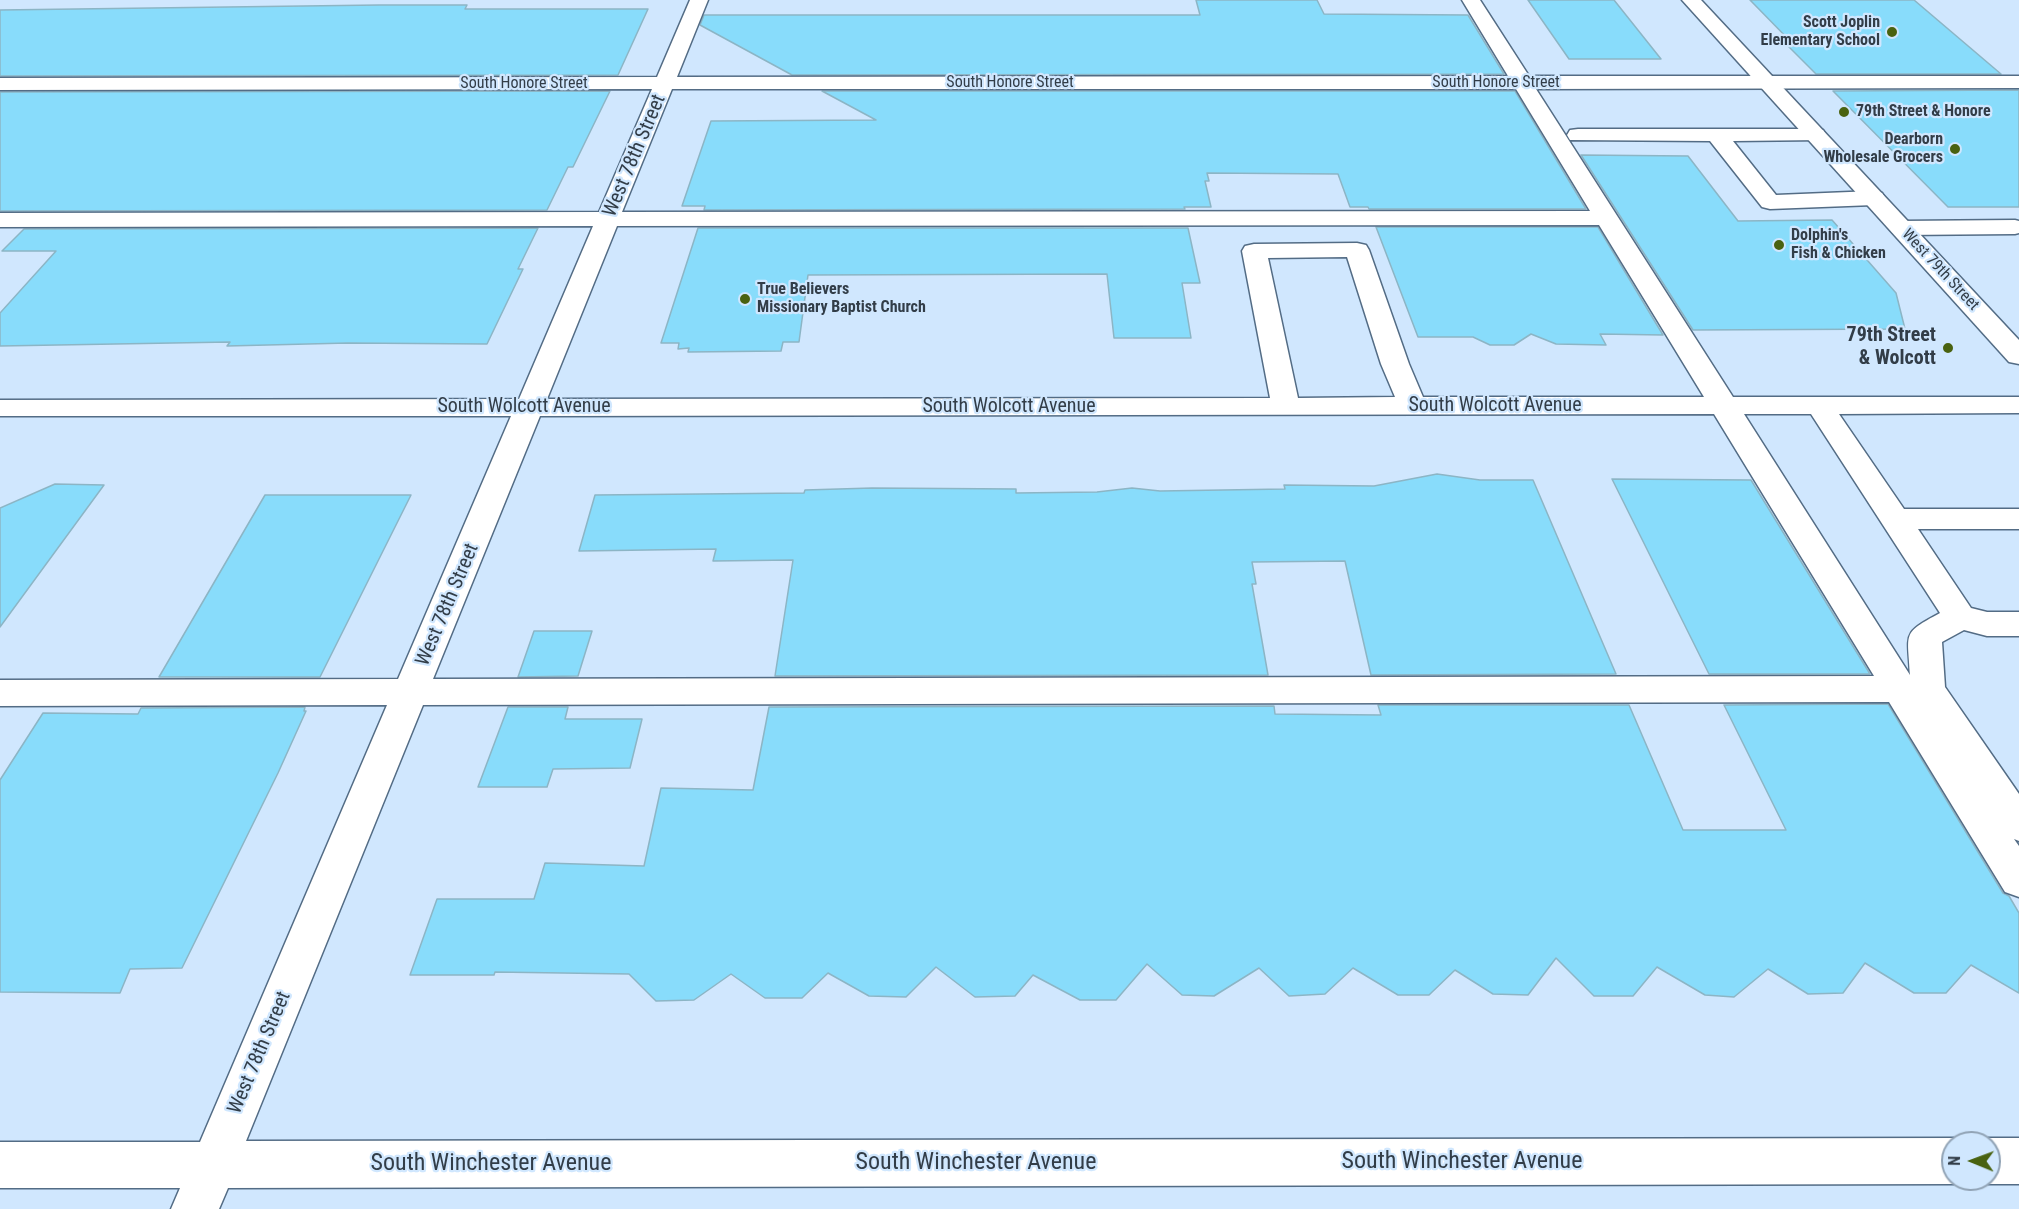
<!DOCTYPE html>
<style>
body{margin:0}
#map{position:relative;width:2019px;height:1209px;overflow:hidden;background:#d0e7fe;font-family:"Roboto Condensed",sans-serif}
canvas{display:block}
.north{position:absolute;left:1941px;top:1131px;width:60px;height:60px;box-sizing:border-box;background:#d0e7fe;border:2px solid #91a3b5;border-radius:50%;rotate:271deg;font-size:16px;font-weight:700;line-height:24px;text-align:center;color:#323d48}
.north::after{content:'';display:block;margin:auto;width:21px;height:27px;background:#496210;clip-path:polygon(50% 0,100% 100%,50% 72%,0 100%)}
</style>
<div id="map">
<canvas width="2019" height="1209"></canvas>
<div class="north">N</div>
</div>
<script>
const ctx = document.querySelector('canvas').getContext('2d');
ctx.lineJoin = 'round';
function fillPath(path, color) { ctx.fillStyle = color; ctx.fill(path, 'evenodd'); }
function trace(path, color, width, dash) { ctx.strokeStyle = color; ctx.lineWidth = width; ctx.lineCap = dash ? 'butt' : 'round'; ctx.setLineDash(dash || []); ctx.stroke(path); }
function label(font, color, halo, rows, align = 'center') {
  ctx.font = font + ' "Roboto Condensed",sans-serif'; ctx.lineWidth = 4.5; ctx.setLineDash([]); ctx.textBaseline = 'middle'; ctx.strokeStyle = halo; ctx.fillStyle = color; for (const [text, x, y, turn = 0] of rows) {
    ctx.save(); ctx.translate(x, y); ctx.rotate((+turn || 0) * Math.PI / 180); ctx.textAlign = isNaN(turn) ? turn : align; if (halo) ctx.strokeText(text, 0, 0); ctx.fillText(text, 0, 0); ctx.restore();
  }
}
const building = new Path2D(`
 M 1196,0 L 1317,0 L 1324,14 L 1468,15 L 1504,74 L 792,75 L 700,25 L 704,15 L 1200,15 Z
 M 1528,0 L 1614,0 L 1661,59 L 1569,59 Z
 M 1750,0 L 1914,0 L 2001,74 L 1816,74 L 1788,46 L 1795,46 Z
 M 379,5 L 467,5 L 465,9 L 648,9 L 618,75 L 0,76 L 0,10 Z
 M 2019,90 L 2019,207 L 1948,207 L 1833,91 Z
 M 610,91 L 573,167 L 568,167 L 547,210 L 0,211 L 0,92 Z
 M 822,91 L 1515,91 L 1586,209 L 1369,209 L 1368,207 L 1350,207 L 1338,174 L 1207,173 L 1209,181 L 1205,181 L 1211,207 L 1184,207 L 1185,209 L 704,210 L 705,206 L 682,206 L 711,121 L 876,120 Z
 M 1581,155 L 1688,156 L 1738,221 L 1832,220 L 1896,293 L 1905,329 L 1693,330 Z
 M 1376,227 L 1598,227 L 1663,335 L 1600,334 L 1606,345 L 1556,344 L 1531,334 L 1514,345 L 1490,345 L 1473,337 L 1418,337 Z
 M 538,228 L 518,269 L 523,269 L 487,344 L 348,343 L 227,346 L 230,342 L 0,346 L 0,313 L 56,251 L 2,251 L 24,229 Z
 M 698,228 L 1188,228 L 1200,283 L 1182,283 L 1191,338 L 1114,338 L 1107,274 L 808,275 L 799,342 L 783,342 L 781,351 L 688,352 L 689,348 L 678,349 L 679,343 L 661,343 Z
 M 1437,474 L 1480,480 L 1533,480 L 1616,674 L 1371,675 L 1345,561 L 1252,562 L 1256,584 L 1252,584 L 1268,675 L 775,676 L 793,560 L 713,561 L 716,549 L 579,551 L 595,495 L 804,493 L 805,490 L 872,488 L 1016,489 L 1016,493 L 1097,492 L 1132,488 L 1160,491 L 1285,489 L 1284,485 L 1374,486 Z
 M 1612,479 L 1751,480 L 1870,674 L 1709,674 Z
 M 55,484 L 104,485 L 0,627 L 0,508 Z
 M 265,495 L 411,495 L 320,677 L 159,677 Z
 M 534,631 L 592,631 L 578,676 L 518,677 Z
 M 1888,704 L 2003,893 L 2009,896 L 2019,913 L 2019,993 L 1971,965 L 1946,993 L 1914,993 L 1865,963 L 1843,993 L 1808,994 L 1768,969 L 1734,997 L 1705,995 L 1657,967 L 1633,996 L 1594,996 L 1556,958 L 1528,995 L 1493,994 L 1455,970 L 1429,995 L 1398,995 L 1353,968 L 1325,994 L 1289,996 L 1259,968 L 1214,996 L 1182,995 L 1147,964 L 1116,1000 L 1080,1000 L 1033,975 L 1015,996 L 975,997 L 936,967 L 906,997 L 869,996 L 828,973 L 802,998 L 765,998 L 731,974 L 694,1000 L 656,1001 L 629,974 L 495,972 L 494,975 L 410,975 L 437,899 L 534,899 L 545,863 L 644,866 L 661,788 L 753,790 L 769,707 L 1274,706 L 1275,714 L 1381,715 L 1378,705 L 1629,705 L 1683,830 L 1786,830 L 1724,705 Z
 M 305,707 L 304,711 L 306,711 L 278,773 L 182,968 L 130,969 L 120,993 L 0,992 L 0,780 L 43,713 L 138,714 L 141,708 Z
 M 508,707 L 568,707 L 565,719 L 642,719 L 630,768 L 553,769 L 547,787 L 478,787 Z`);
fillPath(building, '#88dcfb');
trace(building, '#8cb5c5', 1.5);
const minor = new Path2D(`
 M 690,0 L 708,0 L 677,77 L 1508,76 L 1462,0 L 1480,0 L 1529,76 L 2019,76 L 2019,88 L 1536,89 L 1733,397 L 2019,397 L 2019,413 L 1839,414 L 1904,509 L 2019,509 L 2019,529 L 1918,529 L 1971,608 L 1987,612 L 2019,612 L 2019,636 L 1987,636 L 1964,630 L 1942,642 L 1945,687 L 2019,794 L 2019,841 L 2014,839 L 2019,846 L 2019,897 L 2005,892 L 1889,702 L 423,705 L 246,1141 L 1953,1138 L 1965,1143 L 1953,1143 L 1953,1179 L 1965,1179 L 1953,1184 L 228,1188 L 219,1209 L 171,1209 L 180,1188 L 0,1188 L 0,1142 L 200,1142 L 387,705 L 0,706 L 0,680 L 398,679 L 511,416 L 0,416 L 0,400 L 519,399 L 593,226 L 0,227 L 0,213 L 599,212 L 652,89 L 0,90 L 0,78 L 657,77 ZM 672,89 L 1516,89 L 1590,211 L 622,212 ZM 1599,225 L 1704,397 L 1423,397 L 1409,364 L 1369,250 L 1366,245 L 1357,243 L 1254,244 L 1245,246 L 1242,251 L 1270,398 L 547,399 L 617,226 ZM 1347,257 L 1381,364 L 1395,397 L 1298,398 L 1268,258 ZM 1714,414 L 1874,676 L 433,679 L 540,416 ZM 1744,414 L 1811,414 L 1940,613 C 1901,634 1908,632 1910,675 Z
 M 1578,129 L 1815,129 L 1823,130 L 1826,135 L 1823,140 L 1733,141 L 1776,195 L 1874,191 L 1882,193 L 1885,198 L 1882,203 L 1874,205 L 1770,209 L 1762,207 L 1710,141 L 1570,140 L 1567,135 L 1570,130 Z
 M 2015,220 L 2019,221 L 2019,233 L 2015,234 L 1901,235 L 1893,233 L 1889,228 L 1893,223 L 1901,221 Z
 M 1989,1138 L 2019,1138 L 2019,1184 L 1989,1184 L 1977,1179 L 1989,1179 L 1989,1143 L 1977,1143 Z`);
const major = new Path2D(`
 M 1682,0 L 1701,0 L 2019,340 L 2019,364 L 2009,362 Z`);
trace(minor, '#536c85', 3);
trace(major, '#536c85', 3);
fillPath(minor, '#fff');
fillPath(major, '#fff');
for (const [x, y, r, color] of [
 [1892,32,6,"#496210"],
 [1844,112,6,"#496210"],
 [1955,149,6,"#496210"],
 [1779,245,6,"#496210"],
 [745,299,6,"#496210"],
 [1948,348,6,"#496210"]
]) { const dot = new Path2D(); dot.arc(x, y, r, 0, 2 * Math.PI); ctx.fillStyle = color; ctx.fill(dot); trace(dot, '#d0e7fe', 2); }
label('bold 16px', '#323d48', '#d0e7fe', [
 ["Scott Joplin",1880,23,"right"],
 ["Elementary School",1880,41,"right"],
 ["79th Street & Honore",1856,112],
 ["Dearborn",1943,140,"right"],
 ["Wholesale Grocers",1943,158,"right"],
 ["Dolphin's",1791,236],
 ["Fish & Chicken",1791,254],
 ["True Believers",757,290],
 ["Missionary Baptist Church",757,308]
], 'left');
label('16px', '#323d48', '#d0e7fe', [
 ["South Honore Street",1010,83],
 ["South Honore Street",1496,83],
 ["South Honore Street",524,84],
 ["West 79th Street",1940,270,47]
]);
label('20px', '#323d48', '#d0e7fe', [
 ["West 78th Street",635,156,-67],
 ["South Wolcott Avenue",1495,406],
 ["South Wolcott Avenue",524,407],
 ["South Wolcott Avenue",1009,407],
 ["West 78th Street",448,605,-67],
 ["West 78th Street",260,1053,-67]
]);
label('bold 20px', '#323d48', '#d0e7fe', [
 ["79th Street",1936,336],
 ["& Wolcott",1936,359]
], 'right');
label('24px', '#323d48', '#d0e7fe', [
 ["South Winchester Avenue",1462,1162],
 ["South Winchester Avenue",976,1163],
 ["South Winchester Avenue",491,1164]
]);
</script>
